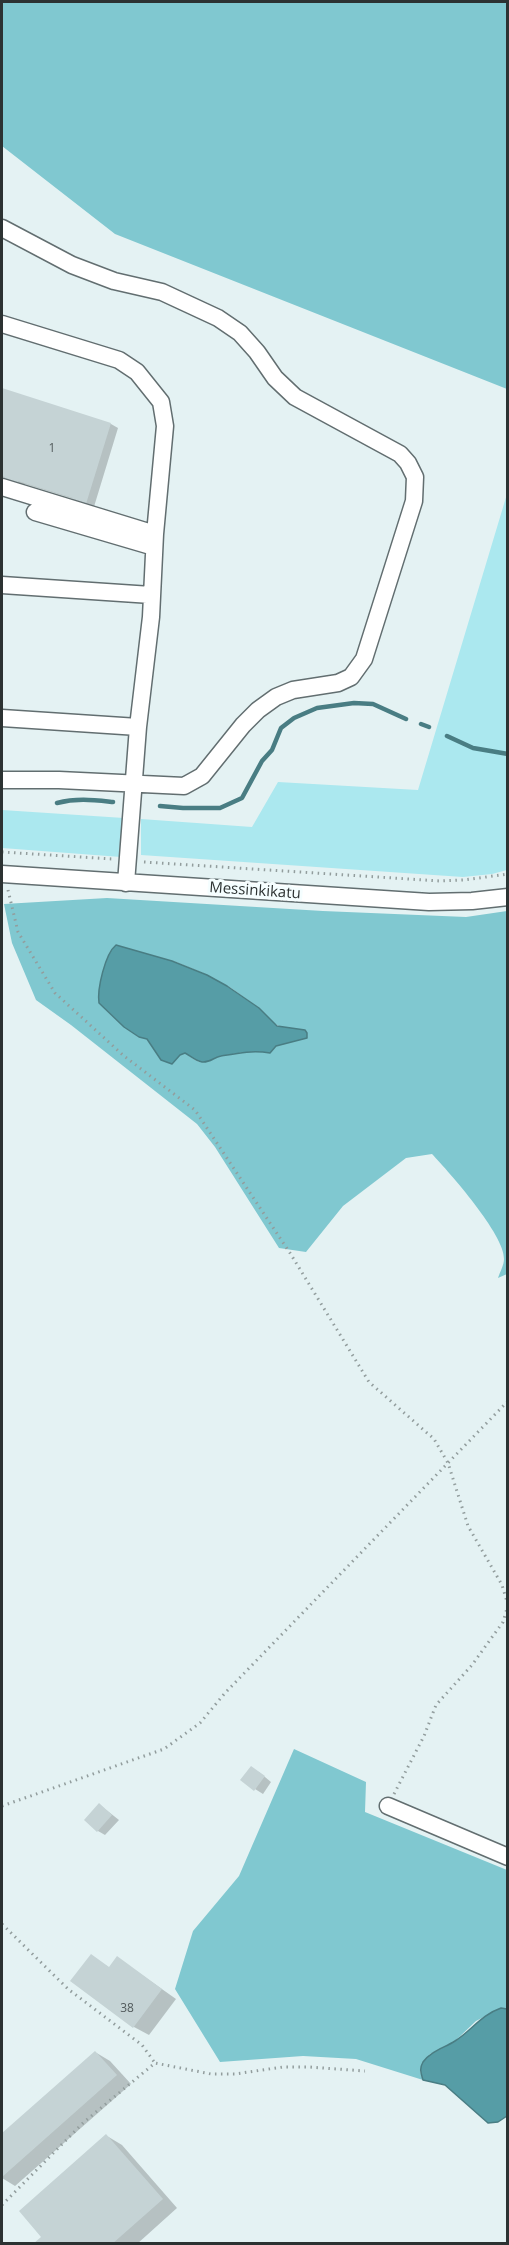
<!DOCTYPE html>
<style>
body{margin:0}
#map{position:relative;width:509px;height:2245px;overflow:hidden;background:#e4f2f3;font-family:"Open Sans",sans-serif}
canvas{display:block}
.frame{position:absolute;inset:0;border:3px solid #2c3232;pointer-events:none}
</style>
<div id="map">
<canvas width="509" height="2245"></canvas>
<div class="frame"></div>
</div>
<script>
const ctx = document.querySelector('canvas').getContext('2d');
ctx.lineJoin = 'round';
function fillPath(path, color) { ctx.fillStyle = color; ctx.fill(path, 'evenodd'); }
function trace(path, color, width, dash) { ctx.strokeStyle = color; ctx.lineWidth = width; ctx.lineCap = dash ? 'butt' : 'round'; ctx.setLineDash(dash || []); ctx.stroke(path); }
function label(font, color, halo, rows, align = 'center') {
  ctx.font = font + ' "Open Sans",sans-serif'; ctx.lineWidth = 6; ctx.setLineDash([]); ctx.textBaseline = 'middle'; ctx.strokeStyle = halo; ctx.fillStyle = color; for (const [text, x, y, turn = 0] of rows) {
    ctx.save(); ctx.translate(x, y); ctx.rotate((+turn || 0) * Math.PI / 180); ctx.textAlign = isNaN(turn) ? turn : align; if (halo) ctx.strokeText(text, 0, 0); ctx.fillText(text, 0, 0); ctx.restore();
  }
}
fillPath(new Path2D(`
 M 507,494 L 507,870 L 492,874 L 463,877 L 141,855 L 141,819 L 252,827 L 278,782 L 418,790 Z
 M 2,810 L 124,818 L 121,857 L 2,848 Z`), '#abe8ef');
fillPath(new Path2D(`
 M 2,2 L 507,2 L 507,389 L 115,234 L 2,146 Z
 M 107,898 L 323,911 L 466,917 L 507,911 L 507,1274 L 498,1278 C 500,1272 504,1265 504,1259 C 505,1235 449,1172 432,1154 L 406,1158 L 343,1206 L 306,1252 L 279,1248 L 215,1147 L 197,1124 L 71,1025 L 36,1000 L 12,943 L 4,904 ZM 116,945 L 176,962 L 203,973 L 231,988 L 259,1008 L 275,1024 L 284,1028 L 305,1030 L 307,1038 L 276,1046 L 270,1053 C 252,1049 238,1053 221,1056 C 215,1057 209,1062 202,1062 C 195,1062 191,1056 185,1053 L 180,1055 L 171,1064 L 161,1059 L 147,1039 L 139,1037 L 124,1027 L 99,1003 C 98,989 105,954 116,945 Z
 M 294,1749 L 366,1782 L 365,1812 L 507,1870 L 507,2009 L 501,2008 L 476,2021 L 454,2042 L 430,2054 L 420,2071 L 423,2080 L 356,2059 L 303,2056 L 220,2062 L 175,1989 L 193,1931 L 239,1876 Z`), '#80c8d0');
const water = new Path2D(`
 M 116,945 L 172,961 L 207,975 L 227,986 L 259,1008 L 277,1026 L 305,1030 L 307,1033 L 307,1038 L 276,1046 L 270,1053 C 253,1050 238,1053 221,1056 C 214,1057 210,1063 202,1062 C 195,1061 191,1056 185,1053 L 180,1055 L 172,1064 L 161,1060 L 147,1039 L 139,1037 L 124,1027 L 99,1003 C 97,989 105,954 116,945 Z
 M 501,2008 L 507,2009 L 507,2116 L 498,2122 L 488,2123 L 445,2085 L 423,2080 C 421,2073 419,2069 423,2062 C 431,2051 444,2048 455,2041 C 472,2030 481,2015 501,2008 Z`);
fillPath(water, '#569da6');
trace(water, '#497d83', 1.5);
fillPath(new Path2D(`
 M 2,390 L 111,424 L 118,428 L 93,510 L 74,499 L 25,484 L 24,489 L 2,477 Z
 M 259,1772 L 271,1782 L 263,1794 L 255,1789 Z
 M 100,1805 L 119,1820 L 105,1835 L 98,1831 Z
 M 91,1956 L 110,1968 L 118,1958 L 176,1999 L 149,2035 L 134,2027 Z
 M 95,2052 L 110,2061 L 131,2084 L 15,2186 L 2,2178 L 2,2135 Z
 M 107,2136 L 122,2145 L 177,2208 L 137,2244 L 36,2244 L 43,2237 Z`), '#0003');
trace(new Path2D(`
 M 421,724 L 429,727
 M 447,736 L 473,748 L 508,754
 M 57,803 C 77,798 93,800 113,802
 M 160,806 L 183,808 L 220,808 L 242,798 L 262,761 L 272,750 L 281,728 L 294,718 L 317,708 L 354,703 L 373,704 L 406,719`), '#497d83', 4.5);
fillPath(new Path2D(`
 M 2,388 L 111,423 L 85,507 L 71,503 L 73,498 L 18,481 L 16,485 L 3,481 L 5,477 L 2,476 Z
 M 251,1766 L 265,1776 L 254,1791 L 240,1780 Z
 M 99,1803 L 112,1815 L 97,1832 L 84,1820 Z
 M 91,1954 L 109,1967 L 117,1956 L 162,1989 L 133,2028 L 70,1981 Z
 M 95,2051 L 117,2075 L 2,2177 L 2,2133 Z
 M 106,2134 L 163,2199 L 112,2244 L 33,2244 L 41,2237 L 19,2211 Z`), '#c5d3d5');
const minor = new Path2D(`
 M 2,228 L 72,265 L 114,281 L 162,292 L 218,318 L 240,333 L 257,352 L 275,378 L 295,397 L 400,454 L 408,463 L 415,477 L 414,501 L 364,659 L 351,677 L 338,683 L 293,690 L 276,697 L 258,710 L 243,725 L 202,776 L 184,786 L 59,780 L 2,780
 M 2,324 L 119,360 L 137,372 L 161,402 L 165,426 L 155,534 L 151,617 L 138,727 L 126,883
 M 2,487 L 155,534
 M 35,512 L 154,547
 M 2,585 L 151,595
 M 2,718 L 138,727
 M 2,874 L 429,902 L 472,901 L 508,897
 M 388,1806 L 508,1857`);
trace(minor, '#626e70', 19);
trace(new Path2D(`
 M 2,852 L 113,859
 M 144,862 L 440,881 L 464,880 L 508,874
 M 8,890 L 18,932 L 55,993 L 124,1056 L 195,1110 L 290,1253 L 369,1382 L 434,1439 L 448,1463 L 468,1526 L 502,1585 L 508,1605
 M 394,1794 L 424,1736 L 436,1705 L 472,1665 L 503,1622 L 508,1605
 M 2,1806 L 164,1749 L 200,1723 L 225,1693 L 508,1401
 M 2,1924 L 68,1989 L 142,2045 L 155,2063
 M 2,2205 L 84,2122 L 155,2063 L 211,2074 L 235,2074 L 283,2067 L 309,2067 L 365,2071
 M 2,2242 L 2,2244`), '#929d9d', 3, [1.5, 4.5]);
trace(minor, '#fff', 16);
label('12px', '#525a5b', null, [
 ["1",52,449],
 ["38",127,2009]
]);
label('15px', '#2c3232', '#f5feff', [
 ["Messinkikatu",255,891,4]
]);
</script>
